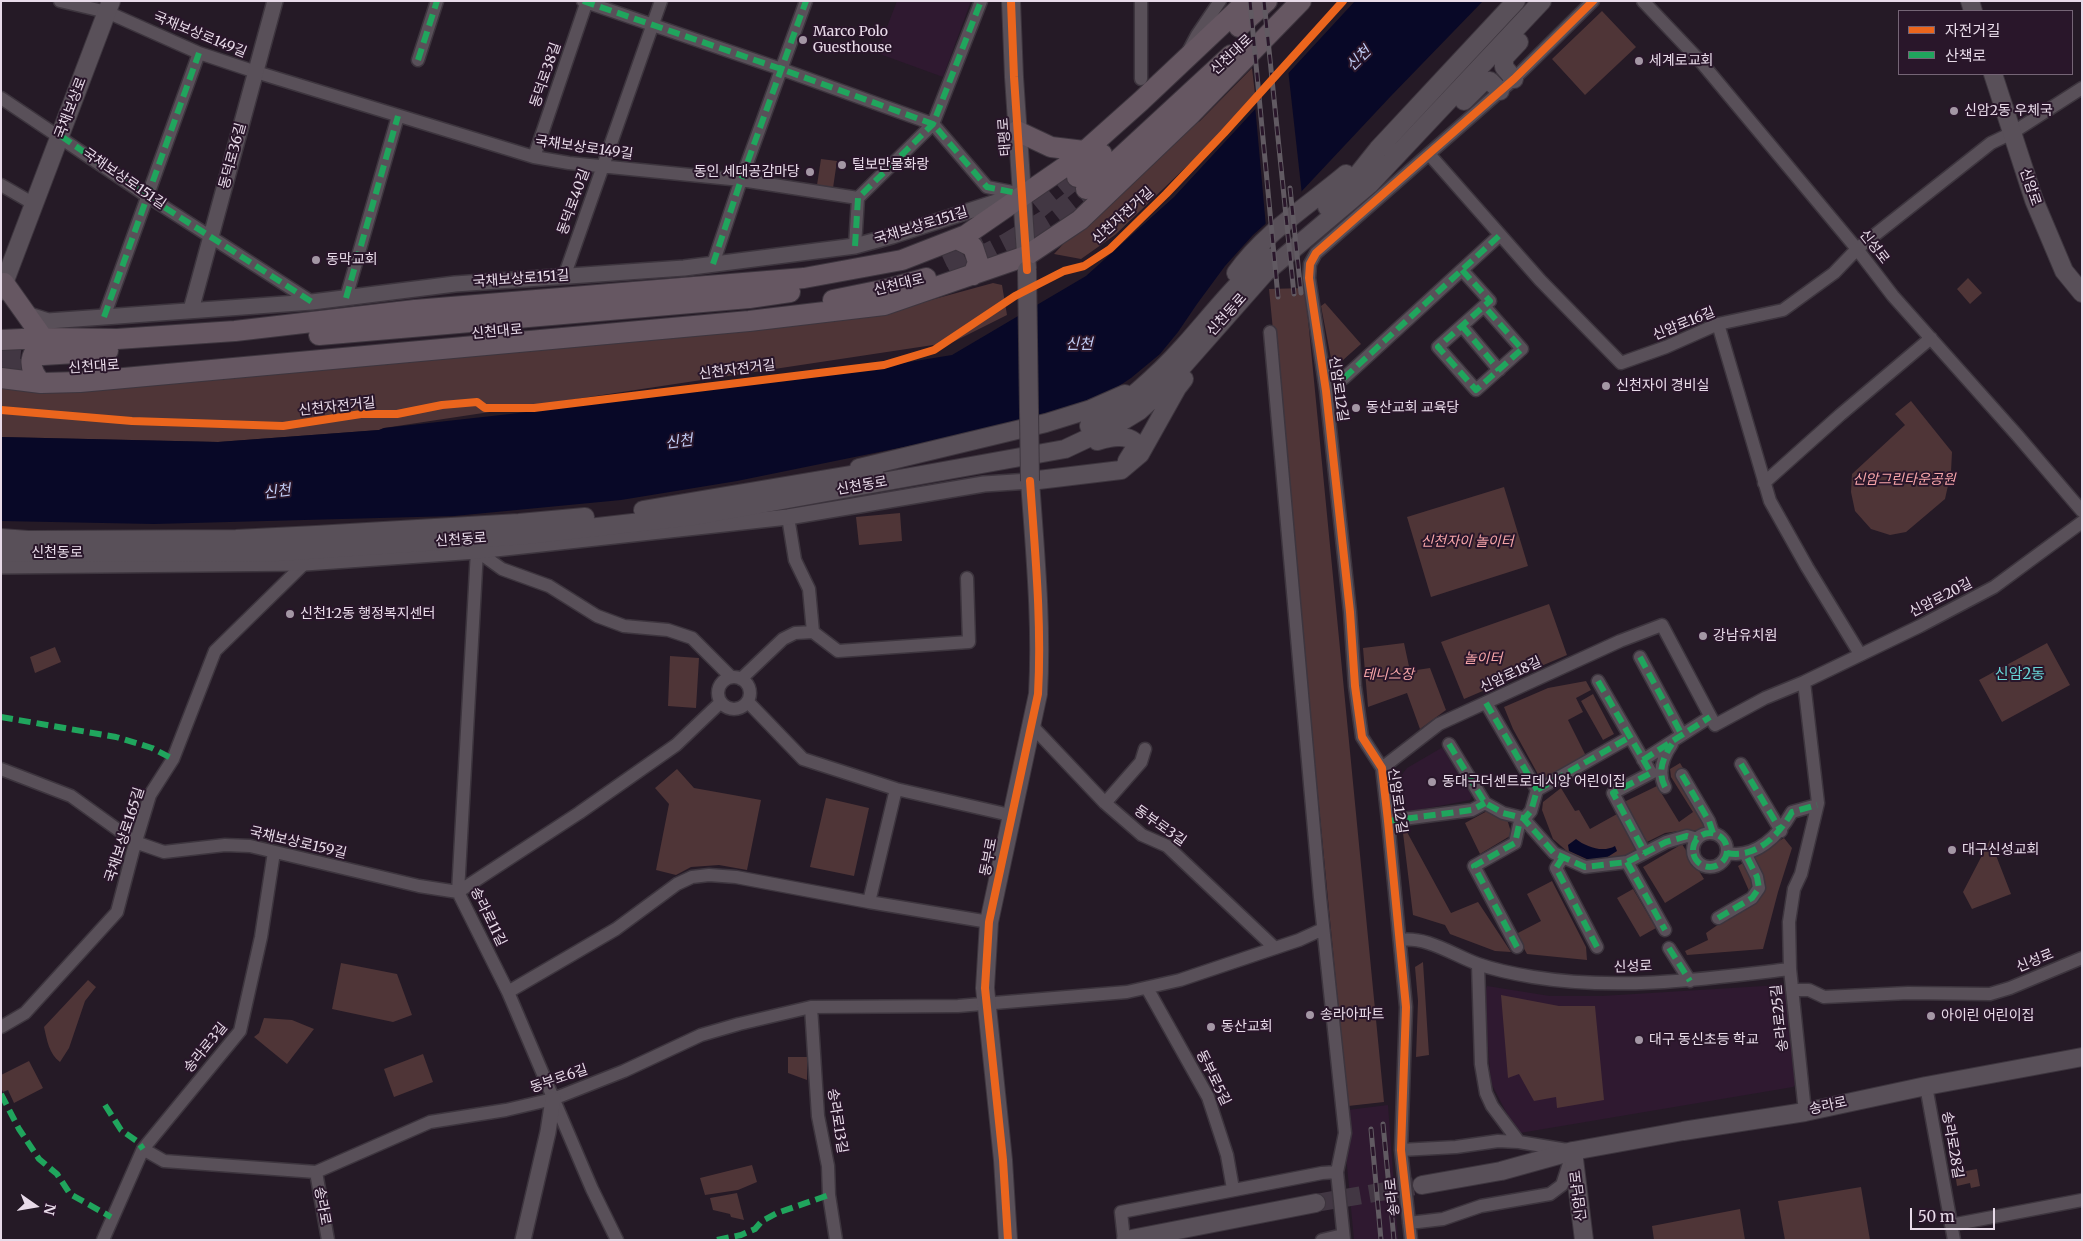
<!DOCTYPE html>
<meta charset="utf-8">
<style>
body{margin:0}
#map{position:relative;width:2083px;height:1241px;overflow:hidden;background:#251a26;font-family:Merriweather,"Noto Sans KR",serif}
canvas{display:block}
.frame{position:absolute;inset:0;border:2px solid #e8dbe9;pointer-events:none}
.legend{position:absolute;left:1898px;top:10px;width:175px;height:65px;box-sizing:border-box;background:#29162a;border:1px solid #756576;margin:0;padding:6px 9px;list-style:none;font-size:15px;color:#e8dbe9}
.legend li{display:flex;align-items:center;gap:10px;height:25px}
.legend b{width:25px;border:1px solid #756576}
.north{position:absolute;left:10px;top:1181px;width:50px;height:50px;-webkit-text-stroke:4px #29162a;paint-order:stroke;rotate:103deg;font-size:14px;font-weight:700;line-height:20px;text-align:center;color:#e8dbe9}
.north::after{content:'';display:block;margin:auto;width:18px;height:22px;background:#e8dbe9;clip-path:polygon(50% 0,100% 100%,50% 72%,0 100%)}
.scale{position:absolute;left:1910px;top:1208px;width:85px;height:22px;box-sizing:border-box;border:2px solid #e8dbe9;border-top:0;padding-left:6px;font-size:15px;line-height:18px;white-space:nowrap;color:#e8dbe9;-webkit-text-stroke:4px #29162a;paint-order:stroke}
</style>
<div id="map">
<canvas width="2083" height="1241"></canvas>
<div class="frame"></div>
<ul class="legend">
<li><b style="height:6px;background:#eb651d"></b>자전거길</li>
<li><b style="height:6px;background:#20a55d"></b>산책로</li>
</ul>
<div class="north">N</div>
<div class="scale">50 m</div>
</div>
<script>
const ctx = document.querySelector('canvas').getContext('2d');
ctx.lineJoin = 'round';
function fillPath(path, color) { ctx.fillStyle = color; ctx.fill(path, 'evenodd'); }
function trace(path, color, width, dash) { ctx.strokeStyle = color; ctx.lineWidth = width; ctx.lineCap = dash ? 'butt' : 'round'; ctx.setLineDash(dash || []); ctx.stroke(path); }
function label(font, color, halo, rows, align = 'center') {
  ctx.font = font + ' Merriweather,"Noto Sans KR",serif'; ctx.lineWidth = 4; ctx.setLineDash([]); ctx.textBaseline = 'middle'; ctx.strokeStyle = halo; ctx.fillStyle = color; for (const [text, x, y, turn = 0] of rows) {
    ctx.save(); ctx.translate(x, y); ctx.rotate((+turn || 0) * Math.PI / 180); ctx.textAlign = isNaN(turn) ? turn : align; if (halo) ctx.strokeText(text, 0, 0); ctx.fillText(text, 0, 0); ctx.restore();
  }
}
fillPath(new Path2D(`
 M 897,1 L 971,1 L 943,77 L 877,53 Z
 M 1443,747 L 1473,794 L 1470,800 L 1403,813 L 1399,811 L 1398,788 L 1400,777 L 1407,768 Z
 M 1780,985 L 1786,990 L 1795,1085 L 1793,1087 L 1520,1133 L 1515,1129 L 1491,1083 L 1484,997 L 1487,986 L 1550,996 L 1602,996 Z
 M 1388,1105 L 1398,1240 L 1354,1240 L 1346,1155 L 1351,1131 L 1348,1110 Z`), '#2f1930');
fillPath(new Path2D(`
 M 1602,11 L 1636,47 L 1585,95 L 1552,59 Z
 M 1252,68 L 1255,94 L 1225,131 L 1210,144 L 1115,235 L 1081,259 L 1054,254 L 1066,241 L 1192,126 L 1200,121 Z
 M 821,159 L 837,161 L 833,188 L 817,185 Z
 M 1968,278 L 1982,293 L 1970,304 L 1957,289 Z
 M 993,283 L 1002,285 L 1007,315 L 953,342 L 384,428 L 379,430 L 218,442 L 1,437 L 1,388 L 738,328 L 784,327 L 887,312 Z
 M 1305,288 L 1384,1102 L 1348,1106 L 1269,289 Z
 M 1325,303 L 1361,344 L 1333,369 L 1321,306 Z
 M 1911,401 L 1952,452 L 1951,472 L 1945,499 L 1906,532 L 1890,535 L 1871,529 L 1855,511 L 1851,492 L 1852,474 L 1905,425 L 1895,414 Z
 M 1504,487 L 1528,566 L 1431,597 L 1407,517 Z
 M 900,513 L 902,541 L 859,545 L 856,517 Z
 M 1549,604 L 1567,655 L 1464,699 L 1441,642 Z
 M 1404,643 L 1410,671 L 1430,668 L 1446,710 L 1420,729 L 1407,693 L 1368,707 L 1363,648 Z
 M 2047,643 L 2070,685 L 2002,722 L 1979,680 Z
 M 55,647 L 61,662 L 35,673 L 30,657 Z
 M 670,656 L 699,658 L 696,708 L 668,706 Z
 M 1586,681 L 1591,690 L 1576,698 L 1583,712 L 1568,720 L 1586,756 L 1547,778 L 1540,778 L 1513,729 L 1504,707 L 1548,688 Z
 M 1593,694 L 1614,734 L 1603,740 L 1581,701 Z
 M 1680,763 L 1717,824 L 1699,831 L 1686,830 L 1665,833 L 1647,842 L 1624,802 L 1657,786 L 1679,822 L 1693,812 L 1671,777 L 1670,769 Z
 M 677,769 L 694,788 L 761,800 L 747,870 L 719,865 L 691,867 L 676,875 L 656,870 L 669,804 L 655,788 Z
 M 1561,788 L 1575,811 L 1579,810 L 1590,829 L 1617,814 L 1638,848 L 1624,857 L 1589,863 L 1569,853 L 1553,839 L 1542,810 L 1543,802 Z
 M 826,798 L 869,808 L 854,876 L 810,867 Z
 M 1489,810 L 1507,819 L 1511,832 L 1510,836 L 1480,854 L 1465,823 Z
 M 1407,832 L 1451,913 L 1478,902 L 1511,952 L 1495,951 L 1450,934 L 1445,925 L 1413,915 L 1403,833 Z
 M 1784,838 L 1792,848 L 1778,892 L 1763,949 L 1687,955 L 1685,951 L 1708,940 L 1706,933 L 1719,924 L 1713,913 L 1750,893 L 1738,866 Z
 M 1990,840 L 2011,894 L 1972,909 L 1963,892 Z
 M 1682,844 L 1704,879 L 1665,903 L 1643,867 Z
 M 1552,881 L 1586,947 L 1587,960 L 1527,954 L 1516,934 L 1541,921 L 1527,894 Z
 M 1633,889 L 1656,928 L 1640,937 L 1617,898 Z
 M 1423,962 L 1429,1055 L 1416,1057 L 1418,1001 L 1415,967 Z
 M 341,963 L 397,974 L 412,1015 L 393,1022 L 332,1009 Z
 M 88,980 L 96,987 L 85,1001 L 69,1048 L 60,1062 C 49,1054 47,1040 44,1027 Z
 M 1501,995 L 1559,1006 L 1595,1006 L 1604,1100 L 1557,1108 L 1556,1097 L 1534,1101 L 1519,1074 L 1508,1078 Z
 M 264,1018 L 292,1020 L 314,1029 L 287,1064 L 254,1037 L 259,1033 Z
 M 423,1054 L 433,1082 L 394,1097 L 384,1069 Z
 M 788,1057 L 807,1057 L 807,1080 L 788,1073 Z
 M 29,1061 L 43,1088 L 14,1103 L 8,1090 L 3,1092 L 1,1088 L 1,1075 Z
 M 752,1165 L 757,1182 L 738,1190 L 705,1195 L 700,1178 Z
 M 1977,1169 L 1980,1186 L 1971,1188 L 1970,1183 L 1957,1186 L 1955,1173 Z
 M 1861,1187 L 1870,1240 L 1785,1240 L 1778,1201 Z
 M 737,1193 L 744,1220 L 731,1217 L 730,1214 L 713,1210 L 710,1198 Z
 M 1740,1209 L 1745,1240 L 1654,1240 L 1652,1226 Z`), '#4f3537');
fillPath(new Path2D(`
 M 1355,1 L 1483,1 L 1391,96 L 1300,193 L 1253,235 L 1225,266 L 1197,304 L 1178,332 L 1160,354 L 1131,378 L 1104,396 L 1059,411 L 933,441 L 737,481 L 621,500 L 454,516 L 154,524 L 1,521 L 1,437 L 218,442 L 379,430 L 384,428 L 510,414 L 836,374 L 952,355 L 1086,276 L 1174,197 Z
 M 1576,839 C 1586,847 1603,853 1615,846 L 1617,851 L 1606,858 L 1591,861 L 1569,851 L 1568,845 Z`), '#080827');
fillPath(new Path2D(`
 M 1288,69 L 1302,195 L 1266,227 L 1255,105 Z`), '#251a26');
trace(new Path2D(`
 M 1316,1203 L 1422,1185`), '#423743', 18, [18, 9]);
trace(new Path2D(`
 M 1038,209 L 1077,177
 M 943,258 L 982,240
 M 950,272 L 1005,244 L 1052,216 L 1086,189
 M 1,351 L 43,355
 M 1,368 L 41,370`), '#423743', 20, [20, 10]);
const minor = new Path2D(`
 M 60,1 L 107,12 L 199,53 L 256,72 L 534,157 L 569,163 L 741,180 L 858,198
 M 583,1 L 781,69 L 933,124 L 987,187 L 1022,194
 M 1643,1 L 1701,62 L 1857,249 L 1893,296 L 2017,435 L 2082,511
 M 1189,50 L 1197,35 L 1220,1
 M 418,60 L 437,1
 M 1141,79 L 1141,1
 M 1,98 L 147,196 L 312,302
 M 1429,154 L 1540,280 L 1621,363 L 1666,347 L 1718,324 L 1783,310 L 1834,273 L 1857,249 L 1991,143 L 2012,133 L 2082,88
 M 534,157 L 587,1
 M 1,185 L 34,204
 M 855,246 L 858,198 L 933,124 L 981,1
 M 713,264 L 741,180 L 806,1
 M 1462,270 L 1490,301 L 1484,306 L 1438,347 L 1476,390 L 1522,349 L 1484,306
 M 564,277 L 661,1
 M 346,298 L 398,116
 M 104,317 L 199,53
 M 1718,324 L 1770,501 L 1807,567 L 1860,654
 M 1462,326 L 1499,370
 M 1270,332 L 1320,897 L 1345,1133 L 1337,1172 L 1344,1240
 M 1344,378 L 1500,235
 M 1764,483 L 1840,415 L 1931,338
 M 477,551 L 458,892 L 508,992 L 592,1189 L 617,1240
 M 477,551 L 502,569 L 549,586 L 597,616 L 624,626 L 668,630 L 692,638 L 731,677
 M 813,632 L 838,651 L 969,642 L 967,578
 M 1640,657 L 1682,735
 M718 693a16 16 0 1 1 32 0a16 16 0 1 1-32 0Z
 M 741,679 L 783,639 L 795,633 L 813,632 L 809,589 L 795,560 L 788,517
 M 1598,681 L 1651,773 L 1613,793 L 1645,853
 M 1804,682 L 1818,803 L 1801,874 L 1794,889 L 1789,922 L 1790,969 L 1805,1112
 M 748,702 L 803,759 L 896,789 L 1010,815
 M 1486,703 L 1537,790
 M 1032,726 L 1105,803 L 1142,835 L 1167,846 L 1275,948
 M 1449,744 L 1485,803 L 1503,813 L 1523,818 L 1554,853 L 1585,867 L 1627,862 L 1666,842 L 1687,836 L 1697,839
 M 1643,760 L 1710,717
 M 1741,764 L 1781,831
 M 1382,768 L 1439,724 L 1620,641 L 1662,625 L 1715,725 L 1765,698 L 1804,682 L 1920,626 L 1994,587 L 2082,522
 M 1,769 L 71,796 L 135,842 L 164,852 L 225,845 L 250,846 L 419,886 L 458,892
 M 1682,775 L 1709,821 L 1713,833
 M 1665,787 C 1657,772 1663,757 1672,744
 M 1105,803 L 1141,762 L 1145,749
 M 1388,821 L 1472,810 L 1485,803
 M1693 850a17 17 0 1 1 34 0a17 17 0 1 1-34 0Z
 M 1727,853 C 1756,859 1779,835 1792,812 L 1817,805
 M 1563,857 L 1556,868 L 1597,947
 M 1627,862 L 1665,930
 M 458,892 L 579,813 L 676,745 L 720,703
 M 869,902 L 989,922
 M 1718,918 L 1752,898 L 1759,888 L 1757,877 L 1745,853
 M 1400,940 C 1427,936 1453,955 1478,964 C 1495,970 1515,974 1533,977 C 1618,991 1705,979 1790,969
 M 1517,947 L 1474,866 L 1515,843 L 1519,825 L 1531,811 L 1537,790 L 1630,737
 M 1669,948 L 1690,981
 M 1147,988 L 1208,1097 L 1227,1155 L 1233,1189
 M 1792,990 L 1809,990 L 1824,997 L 1908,993 L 1990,994 L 2010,988 L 2082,958
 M 508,992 L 616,929 L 677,884 L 692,877 L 709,875 L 736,877 L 869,902 L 896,789
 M 811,1007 L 818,1116 L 828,1166 L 829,1195 L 836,1240
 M 1,1027 L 25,1013 L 117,912 L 133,851 L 150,795 L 173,759 L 215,651 L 305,563
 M 1926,1086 L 1954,1240
 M 143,1149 L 164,1161 L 316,1172 L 430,1122 L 506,1110 L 553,1099 L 624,1071 L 701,1035 L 739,1024 L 811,1007 L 958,1006 L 1127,992 L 1180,980 L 1299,940 L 1323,929
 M 1401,1150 L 1456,1147 L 1498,1141 L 1519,1142
 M 316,1172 L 328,1240
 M 1409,1223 L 1443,1219 L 1481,1206 L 1550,1194 L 1562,1185 L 1573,1151 L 1519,1142 L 1492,1106 L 1486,1093 L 1481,1064 L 1478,964
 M 1951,1225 L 2082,1200
 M 103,1240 L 143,1149 L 240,1031 L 261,937 L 274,852
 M 1124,1240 L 1121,1212 L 1322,1173 L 1337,1172
 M 1322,1240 L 1343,1235
 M 1411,1240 L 1401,1150 L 1406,1007 L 1388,821 L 1382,768 L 1362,737 L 1355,686 L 1350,612 L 1326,391 L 1309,278 L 1310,264 L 1316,253 L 1514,79 L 1593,1`);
const tertiary = new Path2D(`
 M 191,310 L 275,1
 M 26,314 L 48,321 L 104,317 L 312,302 L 455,284 L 684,268 L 855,246 L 892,236 L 1018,195
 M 1,566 L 305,563 L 477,551 L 788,517 L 984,484 L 1030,481
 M 523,1240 L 548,1132 L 553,1099`);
const secondary = new Path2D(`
 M 1011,1 L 1014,77 L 1027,268
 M 1970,1 L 1973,11
 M 1993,74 L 2034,200 L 2064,271 L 2082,293
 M 1514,79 L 1504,67 L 1504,58 L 1519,42
 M 1464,101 L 1483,82 L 1490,81 L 1500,91
 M 1327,207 L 1346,189 L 1378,149 L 1516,1
 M 1236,273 C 1265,232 1308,206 1346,174
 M 1,291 L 111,1
 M 1089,426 C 1121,408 1158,375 1183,347 C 1210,317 1235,284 1267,257
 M 1097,441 C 1108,438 1125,433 1135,442 L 1135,448 L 1127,461
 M 859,468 L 1046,423 L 1091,409 L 1125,394
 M 643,510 L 874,471
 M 1,538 L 28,540 L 236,539 L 316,535 L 519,523 L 585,517
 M 1,553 L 279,552 L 527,535 L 694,516 L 1065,449 L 1116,425 L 1139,411 L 1160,392 L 1265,273 L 1369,185 L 1542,1
 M 1573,1151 L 1584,1240
 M 1422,1185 L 1501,1171 L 1573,1151 L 1683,1131 L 1805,1112 L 1926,1086 L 2082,1057
 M 1008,1240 L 1003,1160 L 985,988 L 989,922 L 1038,694 C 1042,623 1035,552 1030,481 L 1121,470 L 1140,454 L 1177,388 L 1184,379
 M 1126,1240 L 1316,1203`);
const trunk = new Path2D(`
 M 1239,27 L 1267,1
 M 1017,131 L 1051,147 L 1084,151
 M 1077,177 L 1102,154
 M 1086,189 L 1231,55
 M 957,239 L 973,247 L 978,262 L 973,275
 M 1,288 L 4,283 L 43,338 L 117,339 L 235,331 L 415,310 L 804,278 L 902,260 L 966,235 L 1076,159 L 1141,101 L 1247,1
 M 833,300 L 887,289 L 926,278
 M 319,335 L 749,298 L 790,292
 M 1,340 L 43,338
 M 43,355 L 108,351
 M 1,378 L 41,383 L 80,382 L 749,321 L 884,305 L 1026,256 L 1080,220 L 1190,115 L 1301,1
 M 41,383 C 26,365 30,356 43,338`);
trace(minor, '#3d353e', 15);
trace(tertiary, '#3d353e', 18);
trace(secondary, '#3d353e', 20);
trace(trunk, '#3d353e', 22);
trace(minor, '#595059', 12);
trace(tertiary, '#595059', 15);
trace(secondary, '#595059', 18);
trace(trunk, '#665762', 20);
const rail = new Path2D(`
 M 1250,1 L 1278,297
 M 1264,1 L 1294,294
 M 1290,188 L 1301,293
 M 1383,1124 L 1394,1240
 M 1371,1129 L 1381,1240`);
trace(rail, '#615a62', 5);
trace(rail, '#29162a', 3, [9]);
const secondaryBridge = new Path2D(`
 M 1027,270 L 1030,481`);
trace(secondaryBridge, '#3d353e', 20, []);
trace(secondaryBridge, '#595059', 18);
trace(new Path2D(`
 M 583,1 L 781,69 L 933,124 L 987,187 L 1022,194
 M 418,60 L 437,1
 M 61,136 L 147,196 L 312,302
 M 855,246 L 858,198 L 933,124 L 981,1
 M 713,264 L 741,180 L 806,1
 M 1462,270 L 1490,301 L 1484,306 L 1438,347 L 1476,390 L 1522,349 L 1484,306
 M 346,298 L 398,116
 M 104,317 L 199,53
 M 1462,326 L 1499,370
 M 1344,378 L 1500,235
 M 1640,657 L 1682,735
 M 1598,681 L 1651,773 L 1613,793 L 1645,853
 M 1486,703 L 1537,790
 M 1,717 L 116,737 L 152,748 L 173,759
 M 1449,744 L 1485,803 L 1503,813 L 1523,818 L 1554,853 L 1585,867 L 1627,862 L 1666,842 L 1687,836 L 1697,839
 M 1643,760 L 1710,717
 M 1741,764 L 1781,831
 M 1682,775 L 1709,821 L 1713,833
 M 1665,787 C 1657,772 1663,757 1672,744
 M 1388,821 L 1472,810 L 1485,803
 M1693 850a17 17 0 1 1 34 0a17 17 0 1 1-34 0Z
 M 1727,853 C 1756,859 1779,835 1792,812 L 1817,805
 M 1563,857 L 1556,868 L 1597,947
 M 1627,862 L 1665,930
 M 1718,918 L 1752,898 L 1759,888 L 1757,877 L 1745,853
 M 1517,947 L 1474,866 L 1515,843 L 1519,825 L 1531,811 L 1537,790 L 1630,737
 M 1669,948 L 1690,981
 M 1,1094 L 19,1129 L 39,1159 L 57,1174 L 70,1194 L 111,1217
 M 105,1105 L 121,1130 L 138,1142 L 143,1149
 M 717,1240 L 741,1235 L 755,1229 L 762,1221 L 777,1213 L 829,1195`), '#20a55d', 6, [12, 6]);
trace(new Path2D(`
 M 1011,1 L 1014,77 L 1027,270
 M 1,410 L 132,421 L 283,426 L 361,414 L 397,414 L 442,405 L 477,402 L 485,408 L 534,408 L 884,365 L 934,350 L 1015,296 L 1064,271 L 1084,266 L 1110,249 L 1166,194 L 1224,133 L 1343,1
 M 1008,1240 L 1003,1160 L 985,988 L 989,922 L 1038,694 C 1042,623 1035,552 1030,481
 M 1411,1240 L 1401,1150 L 1406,1007 L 1388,821 L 1382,768 L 1362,737 L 1355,686 L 1350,612 L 1326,391 L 1309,278 L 1310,264 L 1316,253 L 1514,79 L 1593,1`), '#eb651d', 8);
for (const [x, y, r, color] of [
 [803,40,5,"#a497a5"],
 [1639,61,5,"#a497a5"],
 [1954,111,5,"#a497a5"],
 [842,165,5,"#a497a5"],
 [810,172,5,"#a497a5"],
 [316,260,5,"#a497a5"],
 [1606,386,5,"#a497a5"],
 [1356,408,5,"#a497a5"],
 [290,614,5,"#a497a5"],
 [1703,636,5,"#a497a5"],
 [1432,782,5,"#a497a5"],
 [1952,850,5,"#a497a5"],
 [1310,1015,5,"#a497a5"],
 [1931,1016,5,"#a497a5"],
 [1211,1027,5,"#a497a5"],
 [1639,1040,5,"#a497a5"]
]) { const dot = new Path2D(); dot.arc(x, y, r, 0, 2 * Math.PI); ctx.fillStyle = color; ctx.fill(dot); trace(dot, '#29162a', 2); }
label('14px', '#e8dbe9', '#29162a', [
 ["Marco Polo",813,32],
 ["Guesthouse",813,48],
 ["세계로교회",1649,61],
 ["신암2동 우체국",1964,111],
 ["털보만물화랑",852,165],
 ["동인 세대공감마당",800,172,"right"],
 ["동막교회",326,260],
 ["신천자이 경비실",1616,386],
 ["동산교회 교육당",1366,408],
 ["신천1·2동 행정복지센터",300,614],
 ["강남유치원",1713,636],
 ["동대구더센트로데시앙 어린이집",1442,782],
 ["대구신성교회",1962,850],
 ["송라아파트",1320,1015],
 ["아이린 어린이집",1941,1016],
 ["동산교회",1221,1027],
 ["대구 동신초등 학교",1649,1040]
], 'left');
label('14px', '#e8dbe9', '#29162a', [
 ["국채보상로149길",200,35,22],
 ["신천대로",1232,55,-43],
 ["동덕로38길",546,75,-71],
 ["국채보상로",71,108,-69],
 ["태평로",1005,137,-94],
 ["국채보상로149길",584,148,8],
 ["동덕로36길",233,156,-75],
 ["국채보상로151길",124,179,34],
 ["신암로",2030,187,71],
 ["동덕로40길",574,202,-70],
 ["신천자전거길",1123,216,-42],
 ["국채보상로151길",921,226,-17],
 ["신성로",1874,247,52],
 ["국채보상로151길",521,279,-4],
 ["신천대로",899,285,-14],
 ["신천동로",1227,315,-48],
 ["신암로16길",1684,324,-22],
 ["신천대로",497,332,-5],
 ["신천대로",94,367,-4],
 ["신천자전거길",737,370,-7],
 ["신암로12길",1338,389,82],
 ["신천자전거길",337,407,-6],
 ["신천동로",862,486,-10],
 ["신천동로",461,540,-4],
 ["신천동로",57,553],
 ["신암로20길",1941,598,-27],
 ["신암로18길",1511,675,-25],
 ["신암로12길",1397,801,82],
 ["동부로3길",1160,826,35],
 ["국채보상로165길",125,835,-72],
 ["국채보상로159길",298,843,13],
 ["동부로",989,857,-79],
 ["송라로11길",488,917,64],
 ["신성로",2035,961,-22],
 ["신성로",1633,967,-2],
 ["송라로25길",1780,1018,-96],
 ["송라로3길",206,1048,-51],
 ["동부로5길",1213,1078,64],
 ["동부로6길",559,1079,-19],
 ["송라로",1828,1106,-12],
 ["송라로13길",837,1121,81],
 ["송라로28길",1952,1145,80],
 ["신암남로",1579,1196,-97],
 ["송라로",1393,1197,-96],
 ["송라로",322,1206,80]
]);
label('italic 14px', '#f8a6a9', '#29162a', [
 ["신암그린타운공원",1904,480],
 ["신천자이 놀이터",1467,542],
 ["놀이터",1483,659],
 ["테니스장",1388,675]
]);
label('italic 15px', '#c1ccf5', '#29162a', [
 ["신천",1359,59,-45],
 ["신천",1079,345],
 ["신천",679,442,-7],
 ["신천",277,492,-7]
]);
label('15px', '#67d4d5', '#29162a', [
 ["신암2동",2020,675]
]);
</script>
